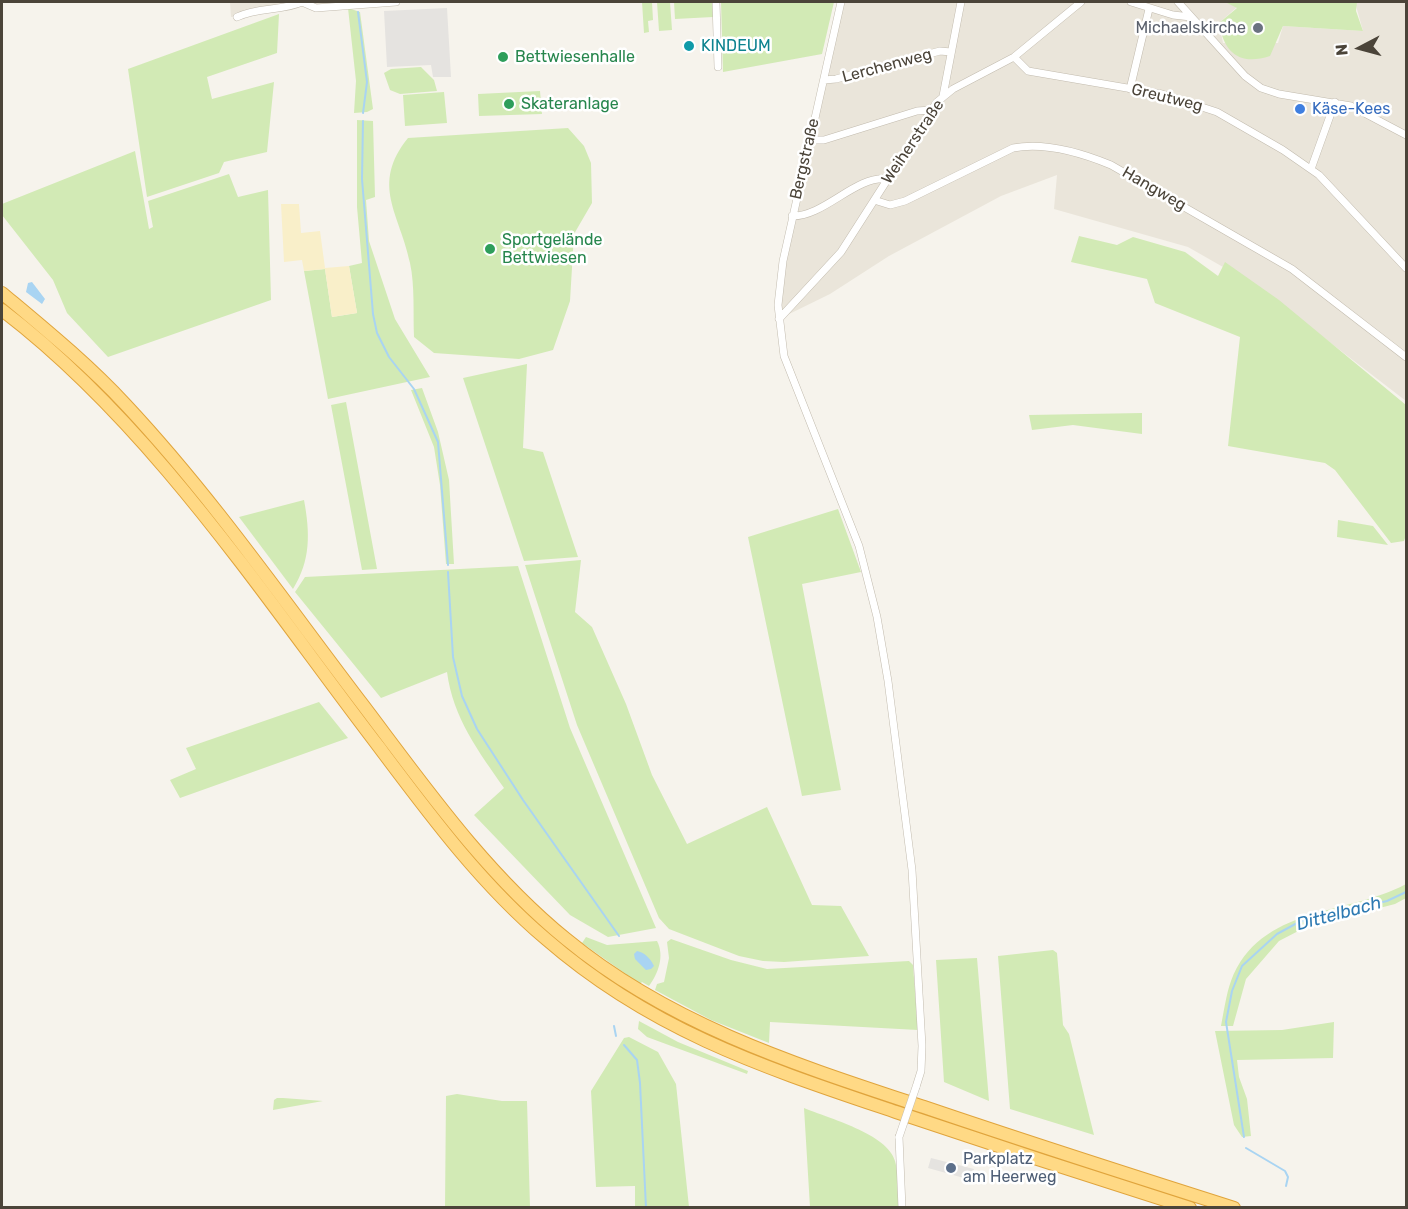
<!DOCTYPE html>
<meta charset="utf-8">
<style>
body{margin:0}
#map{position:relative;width:1408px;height:1209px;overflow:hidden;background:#f6f3ec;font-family:Rubik,sans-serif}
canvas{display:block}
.frame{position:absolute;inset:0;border:3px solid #4b4439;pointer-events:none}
.north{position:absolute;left:1330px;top:18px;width:60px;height:60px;-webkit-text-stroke:4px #fff;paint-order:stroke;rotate:264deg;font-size:16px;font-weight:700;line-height:24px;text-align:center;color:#4b4439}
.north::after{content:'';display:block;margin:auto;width:21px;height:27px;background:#4b4439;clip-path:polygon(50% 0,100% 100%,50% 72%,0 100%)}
</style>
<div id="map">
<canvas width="1408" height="1209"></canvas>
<div class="frame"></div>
<div class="north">N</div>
</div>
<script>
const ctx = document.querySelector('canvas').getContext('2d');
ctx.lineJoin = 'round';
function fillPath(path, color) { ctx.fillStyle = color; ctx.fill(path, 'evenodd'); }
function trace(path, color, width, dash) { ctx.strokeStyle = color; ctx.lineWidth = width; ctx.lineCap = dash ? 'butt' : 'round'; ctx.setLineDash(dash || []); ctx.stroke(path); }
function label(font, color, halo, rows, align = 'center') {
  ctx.font = font + ' Rubik,sans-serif'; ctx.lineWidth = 5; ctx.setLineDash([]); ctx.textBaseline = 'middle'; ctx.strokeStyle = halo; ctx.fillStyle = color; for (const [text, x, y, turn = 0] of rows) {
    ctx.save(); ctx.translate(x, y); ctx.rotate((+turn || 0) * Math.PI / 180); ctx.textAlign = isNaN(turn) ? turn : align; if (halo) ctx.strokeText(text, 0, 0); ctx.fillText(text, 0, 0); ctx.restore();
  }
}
fillPath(new Path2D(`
 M 230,2 L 396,2 L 316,8 L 302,2 L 231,17 Z
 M 841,2 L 1225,2 L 1237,7 L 1219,23 L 1223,43 L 1278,43 L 1283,26 L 1363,31 L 1355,2 L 1406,2 L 1406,401 L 1258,287 L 1188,247 L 1054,209 L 1057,175 L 1001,196 L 889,256 L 830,294 L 779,319 L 778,295 Z`), '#eae5da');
fillPath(new Path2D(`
 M 642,2 L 652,2 L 653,20 L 648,21 L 649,32 L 644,33 Z
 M 657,2 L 670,2 L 672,30 L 659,31 Z
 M 674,2 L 713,2 L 713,17 L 675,19 Z
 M 721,2 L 834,2 L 822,54 L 723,72 Z
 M 1225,2 L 1357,2 L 1356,11 L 1363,31 L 1283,26 L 1270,56 C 1240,66 1224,53 1219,23 L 1237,8 Z
 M 348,8 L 360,12 L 373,109 L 367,112 L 354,113 L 356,81 Z
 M 279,14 L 277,53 L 207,77 L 212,99 L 274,82 L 267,152 L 224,162 L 219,173 L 147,197 L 128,69 Z
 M 421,67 L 434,80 L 437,91 L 400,94 L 390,90 L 384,73 L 391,69 Z
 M 540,91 L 542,114 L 479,116 L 478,94 Z
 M 444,92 L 447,123 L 405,126 L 403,95 Z
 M 357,120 L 373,121 L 375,197 L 366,200 L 369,241 L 395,319 L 430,377 L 328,399 L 304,271 L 325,269 L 332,317 L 357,313 L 349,266 L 362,263 L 357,207 Z
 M 568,128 L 584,146 L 591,163 L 592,203 L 574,234 L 570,301 L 553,350 L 519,359 L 434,353 L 414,337 C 413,313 415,286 410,263 C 400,214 370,185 408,138 Z
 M 135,151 L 149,229 L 153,227 L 148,201 L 229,174 L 238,197 L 268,190 L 271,300 L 108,357 L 67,313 L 53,280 L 2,215 L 2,204 Z
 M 1079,236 L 1117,245 L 1133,237 L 1185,252 L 1218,276 L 1225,262 L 1279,300 L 1406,405 L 1406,535 L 1404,541 L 1391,543 L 1335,470 L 1325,463 L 1228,446 L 1240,337 L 1155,303 L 1147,279 L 1071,262 Z
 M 527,364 L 523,448 L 543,452 L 578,557 L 524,561 L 463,378 Z
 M 422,388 L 438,432 L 449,480 L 454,564 L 446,564 L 440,485 L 434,447 L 411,390 Z
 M 346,402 L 377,569 L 362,570 L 331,405 Z
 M 1142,413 L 1142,434 L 1073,425 L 1032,430 L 1029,415 Z
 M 304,500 C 310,533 311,560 293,589 L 239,517 Z
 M 838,509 L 861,572 L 802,584 L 841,790 L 802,796 L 748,537 Z
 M 1338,520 L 1373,526 L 1388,545 L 1337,537 Z
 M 581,560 L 575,612 L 592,627 L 626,704 L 652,775 L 687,844 L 767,807 L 812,905 L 841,906 L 869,956 L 784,962 L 763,961 L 739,956 L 669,929 L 659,918 L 577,725 L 525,565 Z
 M 518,566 L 570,728 L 656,928 L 608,937 L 570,915 L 474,815 L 504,788 C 479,752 453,718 447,672 L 381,698 L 295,592 L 305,577 Z
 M 319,702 L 348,738 L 180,798 L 170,780 L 196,769 L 186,748 Z
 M 1406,884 L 1406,898 L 1395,904 L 1306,927 L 1279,941 L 1246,979 L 1233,1026 L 1221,1026 C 1224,1011 1226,995 1231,981 C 1260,905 1347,916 1406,884 Z
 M 586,937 L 607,945 L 657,941 C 665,956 658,974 649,986 L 642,982 L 640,984 L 582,943 Z
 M 671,939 L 731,960 L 767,969 L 909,961 L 913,965 L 918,1030 L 770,1022 L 769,1043 L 711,1020 L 655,990 L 657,984 L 664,982 L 669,958 L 667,942 Z
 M 1053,950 L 1057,953 L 1063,1025 L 1069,1034 L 1094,1135 L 1010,1109 L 998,956 Z
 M 977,958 L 989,1101 L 944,1082 L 936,960 Z
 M 639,1021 L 678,1042 L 748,1071 L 747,1074 L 647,1037 L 638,1029 Z
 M 1334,1022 L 1333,1058 L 1237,1060 L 1239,1077 L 1247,1099 L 1251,1136 L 1242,1137 L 1234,1125 L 1215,1031 L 1282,1030 Z
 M 629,1037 L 658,1052 L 676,1084 L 689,1207 L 635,1207 L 635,1186 L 596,1187 L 591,1091 L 624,1038 Z
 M 457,1094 L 502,1101 L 527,1101 L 530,1207 L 445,1207 L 446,1096 Z
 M 277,1098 L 283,1098 L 323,1101 L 273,1110 L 274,1100 Z
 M 804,1108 C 828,1118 888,1134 895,1161 C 899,1175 899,1192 900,1207 L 810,1207 Z`), '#d2eab5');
fillPath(new Path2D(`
 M 281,204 L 299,204 L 301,233 L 320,231 L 325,268 L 349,266 L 357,313 L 332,317 L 325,269 L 304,271 L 302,260 L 284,262 Z`), '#f9efc9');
fillPath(new Path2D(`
 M 447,8 L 451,77 L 433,77 L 431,65 L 387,67 L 384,11 Z
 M 931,1158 L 974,1169 L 971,1180 L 928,1168 Z`), '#e5e3e0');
fillPath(new Path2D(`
 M 32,282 L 45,299 L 42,304 L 26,292 L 28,283 Z
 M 637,951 C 644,952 651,959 654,966 L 651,969 L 646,970 L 635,959 L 634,954 Z`), '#a9d4f2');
trace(new Path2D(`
 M 358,12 L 367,82 L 363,113
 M 363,121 L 362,179 L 373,314 L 377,333 L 389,357 L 414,389 L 438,442 L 448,565
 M 448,572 L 453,657 L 462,696 L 477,729 L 523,800 L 619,936
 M 614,1026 L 616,1036
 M 624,1045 L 637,1060 L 640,1083 L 646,1208
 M 1244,1137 L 1226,1022 L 1232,991 L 1242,966 L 1277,934 L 1299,922 L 1387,901 L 1406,892
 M 1246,1148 L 1285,1171 L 1288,1177 L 1286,1186`), '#a9d4f2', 2);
const minor = new Path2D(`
 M 716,2 L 718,67
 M 841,2 L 783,261 L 778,305 L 784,356 L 859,546 L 877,617 L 888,681 L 912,870 L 922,1046 L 921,1071 L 916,1087
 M 1131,2 L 1173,15 L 1191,17
 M 1178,2 L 1245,76 L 1261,88 L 1279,94 L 1351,106 L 1406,135
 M 237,17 C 258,7 282,11 302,2 L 316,8 L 396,2
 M 1014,57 L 1028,71 L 1162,94 L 1217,112 L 1283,150 L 1319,175 L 1406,268
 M 824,80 L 836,79 L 940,51 L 951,52
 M 1130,89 L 1149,9
 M 943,96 L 961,2
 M 809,140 L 824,140 L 917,111 L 931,110
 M 1311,169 L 1335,102
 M 874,200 L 890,205 L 905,201 L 1013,148 C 1044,142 1082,153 1111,165 L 1292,269 L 1406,357
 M 792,216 C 824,217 856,175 887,179
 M 779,319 L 841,252 L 937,102 L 953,89 L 1014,57 L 1081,2
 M 899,1137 L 902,1208`);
const trunk = new Path2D(`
 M 2,293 C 45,329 88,364 126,405 C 213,498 286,604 363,705 C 425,787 485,873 566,939 C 670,1025 797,1065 924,1107 C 1027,1142 1130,1175 1234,1208
 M 2,310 C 153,425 264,597 379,747 C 430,815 481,884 546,939 C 653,1032 766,1068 896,1112 C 994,1145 1092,1177 1190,1208`);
trace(minor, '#c2bbae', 8);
trace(trunk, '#e0a43c', 14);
trace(minor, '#fff', 7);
trace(trunk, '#ffd985', 12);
const minorBridge = new Path2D(`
 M 899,1137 L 916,1087`);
trace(minorBridge, '#c2bbae', 8, []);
trace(minorBridge, '#fff', 7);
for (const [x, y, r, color] of [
 [1258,28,6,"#6b7280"],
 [689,46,6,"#0f9aa8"],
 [503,57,6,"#2e9e5b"],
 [509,104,6,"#2e9e5b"],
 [1300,109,6,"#3f7fe0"],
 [490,249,6,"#2e9e5b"],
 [951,1168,6,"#5c6f8a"]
]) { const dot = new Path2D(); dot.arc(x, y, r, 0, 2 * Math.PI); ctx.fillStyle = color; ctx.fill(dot); trace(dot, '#fff', 2); }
label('16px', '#5b616d', '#fff', [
 ["Michaelskirche",1246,28]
], 'right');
label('16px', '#0d838f', '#fff', [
 ["KINDEUM",701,46]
], 'left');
label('16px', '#27864d', '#fff', [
 ["Bettwiesenhalle",515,57],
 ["Skateranlage",521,104],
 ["Sportgelände",502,240],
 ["Bettwiesen",502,258]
], 'left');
label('16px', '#4b4439', '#fff', [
 ["Lerchenweg",887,66,-15],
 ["Greutweg",1167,98,14],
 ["Weiherstraße",913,142,-56],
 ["Bergstraße",805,159,-77],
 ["Hangweg",1154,189,30]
]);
label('16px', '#366cbe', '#fff', [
 ["Käse-Kees",1312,109]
], 'left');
label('16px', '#4e5e75', '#fff', [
 ["Parkplatz",963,1159],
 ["am Heerweg",963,1177]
], 'left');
label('italic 18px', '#2e7ab2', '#fff', [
 ["Dittelbach",1339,914,-15]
]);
</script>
